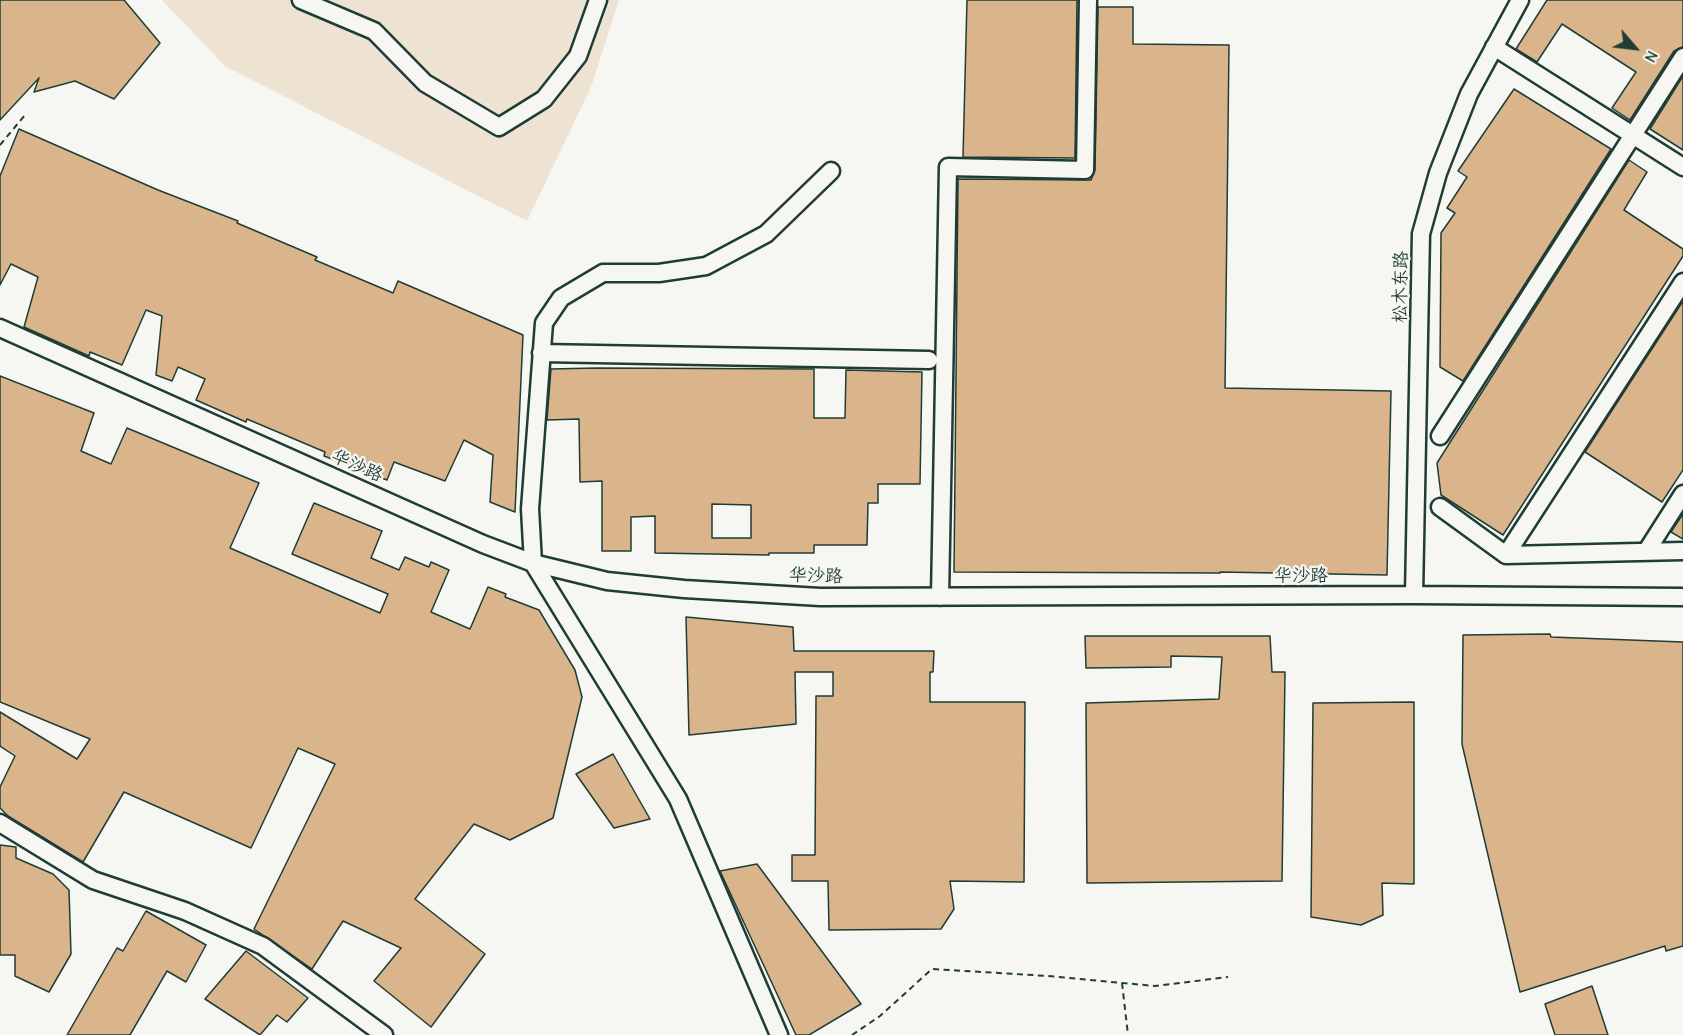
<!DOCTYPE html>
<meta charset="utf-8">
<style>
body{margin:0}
#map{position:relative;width:1683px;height:1035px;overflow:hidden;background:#f6f6f2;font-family:"Comic Neue",sans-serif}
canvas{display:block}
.north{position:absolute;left:1605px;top:18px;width:60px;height:60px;-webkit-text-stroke:4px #f6f6f2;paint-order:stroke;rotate:118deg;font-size:16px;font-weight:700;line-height:24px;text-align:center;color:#1f3d34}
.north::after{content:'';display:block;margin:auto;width:21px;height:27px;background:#1f3d34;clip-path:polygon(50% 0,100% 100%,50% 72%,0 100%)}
</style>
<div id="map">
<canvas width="1683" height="1035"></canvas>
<div class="north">N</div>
</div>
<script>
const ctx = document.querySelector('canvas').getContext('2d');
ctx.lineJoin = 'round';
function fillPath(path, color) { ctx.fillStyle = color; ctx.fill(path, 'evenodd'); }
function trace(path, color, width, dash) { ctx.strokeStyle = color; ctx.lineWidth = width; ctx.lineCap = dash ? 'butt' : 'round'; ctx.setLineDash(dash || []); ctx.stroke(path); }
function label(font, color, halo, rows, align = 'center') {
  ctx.font = font + ' "Comic Neue","LXGW WenKai TC",sans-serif'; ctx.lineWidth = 4.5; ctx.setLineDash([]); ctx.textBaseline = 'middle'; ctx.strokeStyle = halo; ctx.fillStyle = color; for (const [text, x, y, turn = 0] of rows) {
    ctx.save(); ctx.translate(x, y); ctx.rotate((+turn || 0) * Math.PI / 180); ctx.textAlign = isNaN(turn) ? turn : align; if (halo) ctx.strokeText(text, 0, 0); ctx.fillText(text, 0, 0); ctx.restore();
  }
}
fillPath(new Path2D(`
 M 162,0 L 619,0 L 591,87 L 527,221 L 225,66 Z`), '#eee2d3');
const building = new Path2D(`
 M 0,0 L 124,0 L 160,43 L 114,99 L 75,81 L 34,92 L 39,78 L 0,120 Z
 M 967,0 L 1077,0 L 1075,158 L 963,157 Z
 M 1547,0 L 1683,0 L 1683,47 L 1674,51 L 1630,120 L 1612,108 L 1636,72 L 1562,24 L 1537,62 L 1516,49 Z
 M 1098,7 L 1133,7 L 1133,44 L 1229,45 L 1225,388 L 1391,391 L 1387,575 L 1220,572 L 1220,573 L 954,572 L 958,179 L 1091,180 L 1095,170 Z
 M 1683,76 L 1683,150 L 1650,129 Z
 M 1514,89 L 1611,149 L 1463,381 L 1440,367 L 1441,233 L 1455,213 L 1447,208 L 1467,177 L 1458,171 Z
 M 19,129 L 158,190 L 238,221 L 237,223 L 317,257 L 315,260 L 393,293 L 398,281 L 523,335 L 515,512 L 490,502 L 493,455 L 464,440 L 445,481 L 394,462 L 387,480 L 324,456 L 325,452 L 247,419 L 246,422 L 196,400 L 205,379 L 178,367 L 172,381 L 156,375 L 162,316 L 146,310 L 122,365 L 90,352 L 89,356 L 24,327 L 38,277 L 11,264 L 0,285 L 0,176 Z
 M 1629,160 L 1647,172 L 1624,210 L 1683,249 L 1683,256 L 1503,535 L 1441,495 L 1437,463 Z
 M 1683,301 L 1683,470 L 1662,502 L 1585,452 Z
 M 596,368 L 814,369 L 814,418 L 845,418 L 846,370 L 922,372 L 920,484 L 878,484 L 878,503 L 868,503 L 867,545 L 814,545 L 814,553 L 769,553 L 769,555 L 655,553 L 655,516 L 631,517 L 631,551 L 602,551 L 602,481 L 580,482 L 579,419 L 547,420 L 551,369 ZM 712,504 L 751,505 L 751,538 L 712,538 Z
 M 0,376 L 94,413 L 81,451 L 111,464 L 127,428 L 259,483 L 230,548 L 380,613 L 388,594 L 292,554 L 314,503 L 382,531 L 371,558 L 399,570 L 405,557 L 429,567 L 431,562 L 449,570 L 431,612 L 470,629 L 488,587 L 506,594 L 505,597 L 539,610 L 575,670 L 582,697 L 553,818 L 510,840 L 474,824 L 415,899 L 485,954 L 431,1027 L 374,981 L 401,948 L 343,921 L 312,969 L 254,929 L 335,764 L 298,748 L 251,848 L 124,792 L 83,862 L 8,816 L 0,808 L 0,787 L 15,756 L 0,746 L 0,712 L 77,759 L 90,739 L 0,702 Z
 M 1683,514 L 1683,539 L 1671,532 Z
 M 686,617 L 793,627 L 794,651 L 934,651 L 933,672 L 930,672 L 930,702 L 1025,702 L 1024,882 L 950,881 L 954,909 L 941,929 L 829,930 L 828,881 L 792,881 L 792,855 L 815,855 L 816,696 L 833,696 L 833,672 L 795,672 L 796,724 L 689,735 Z
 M 1550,634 L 1551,637 L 1683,642 L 1683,946 L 1666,951 L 1665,946 L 1520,992 L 1462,744 L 1463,635 Z
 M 1085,636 L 1270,636 L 1272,672 L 1285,672 L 1282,881 L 1087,883 L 1086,703 L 1219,699 L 1222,657 L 1171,656 L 1171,667 L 1086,668 Z
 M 1414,702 L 1414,884 L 1382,883 L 1383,915 L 1361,925 L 1311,917 L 1313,703 Z
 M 613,754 L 650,819 L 614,828 L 576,774 Z
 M 0,845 L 16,847 L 16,858 L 53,874 L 69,890 L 71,954 L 49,992 L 15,976 L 15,955 L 0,955 Z
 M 757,864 L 861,1004 L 809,1035 L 796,1035 L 720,871 Z
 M 146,911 L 206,945 L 186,982 L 167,971 L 130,1035 L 67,1035 L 117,948 L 123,951 Z
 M 246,951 L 308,998 L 287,1022 L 277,1015 L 260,1035 L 205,999 Z
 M 1592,986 L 1608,1035 L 1555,1035 L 1545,1004 Z`);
fillPath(building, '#dab58c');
trace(building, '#1f3d34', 1.5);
const minor = new Path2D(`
 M 301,0 L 374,31 L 425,83 L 499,127 L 544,99 L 578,56 L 598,0
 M 1494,47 L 1683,167
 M 0,328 L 483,544 L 533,563 L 607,581 L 684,589 L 820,597 L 1414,595 L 1683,597
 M 541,353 L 929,360
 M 1440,436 L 1683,57
 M 1440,507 L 1506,555 L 1683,551
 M 1646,552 L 1683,494
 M 1506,555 L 1683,282
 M 1414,595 L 1421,234 L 1438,173 L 1469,94 L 1520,0
 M 940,597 L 948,167 L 1085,170 L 1088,0
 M 0,823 L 93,880 L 185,911 L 263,946 L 384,1035
 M 779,1035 L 678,799 L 533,563 L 530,509 L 544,323 L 561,298 L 603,273 L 659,273 L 706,266 L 766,234 L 831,171`);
trace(minor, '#1f3d34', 21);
trace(new Path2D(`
 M 0,145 L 25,115
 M 1122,983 L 1128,1035
 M 852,1035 L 880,1016 L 932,969 L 1048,976 L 1155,986 L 1228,977`), '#1f3d34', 2, [6, 4.5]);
trace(minor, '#f6f6f2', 16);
label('18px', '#1f3d34', '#f6f6f2', [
 ["松木东路",1401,287,-89],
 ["华沙路",357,466,24],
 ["华沙路",816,576,2],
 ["华沙路",1301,576]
]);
</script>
